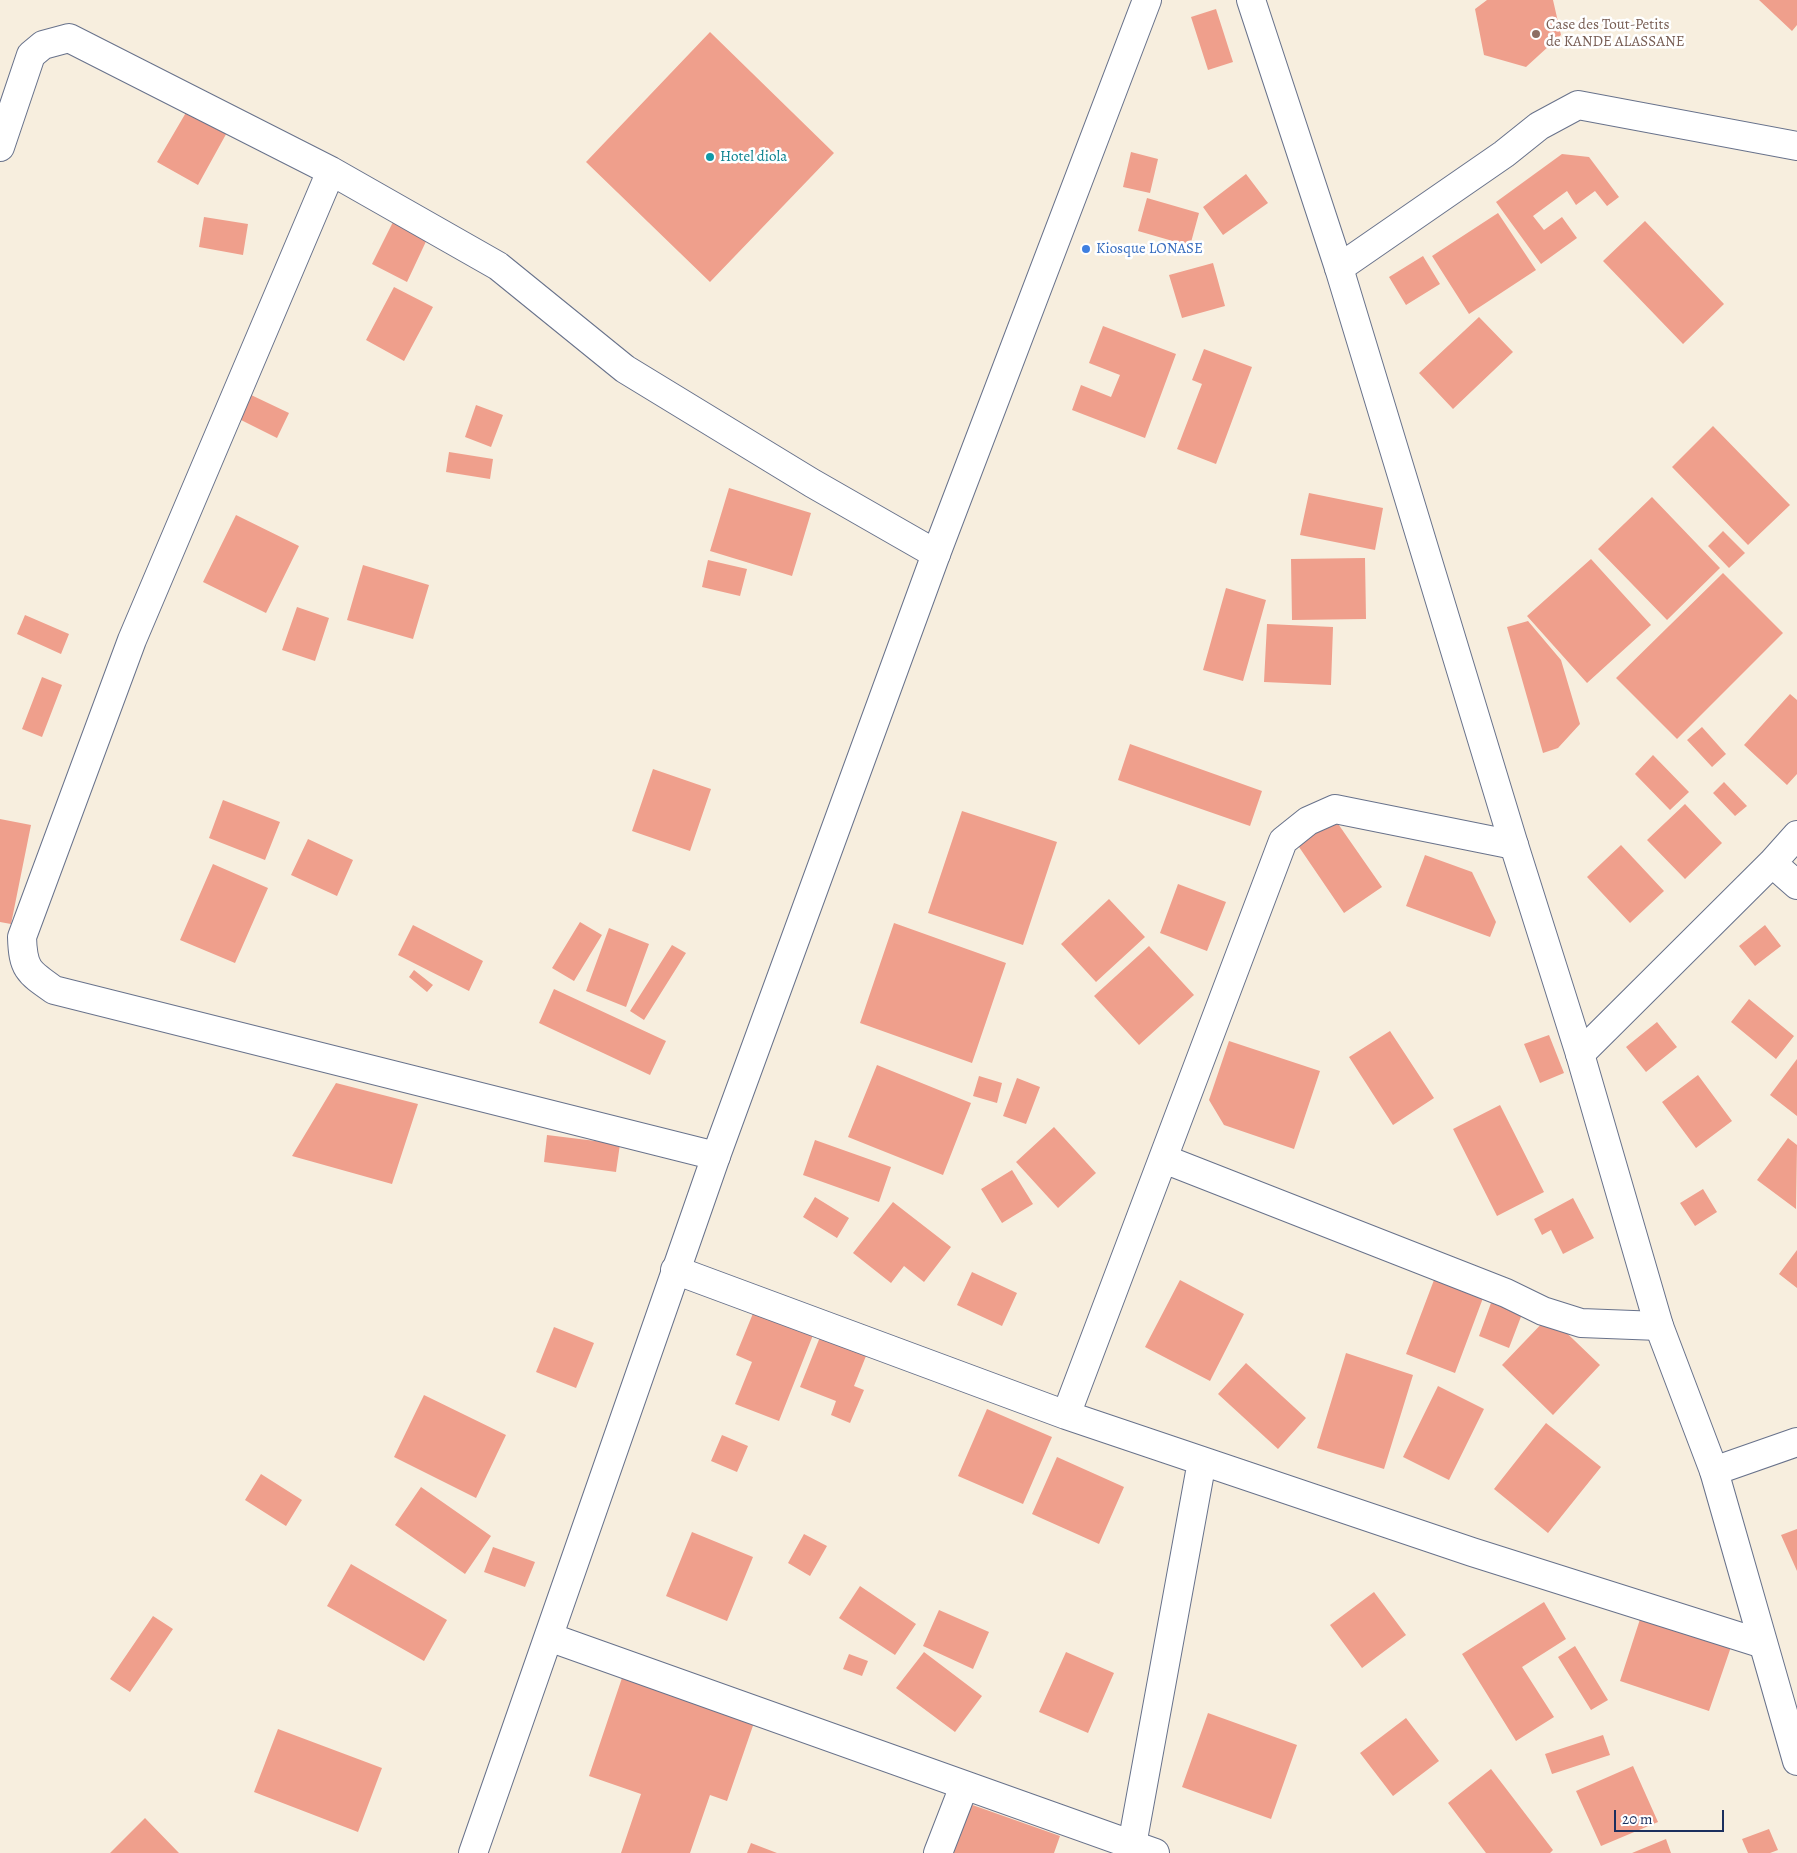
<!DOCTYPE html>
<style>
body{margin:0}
#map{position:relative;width:1797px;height:1853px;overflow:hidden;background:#f7eede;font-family:Alegreya,serif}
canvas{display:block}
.scale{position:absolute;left:1614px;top:1810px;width:110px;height:22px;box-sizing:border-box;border:2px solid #1b2f5e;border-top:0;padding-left:6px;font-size:15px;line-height:18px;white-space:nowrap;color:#1b2f5e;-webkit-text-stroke:4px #fff;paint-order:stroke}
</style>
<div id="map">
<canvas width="1797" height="1853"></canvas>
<div class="scale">20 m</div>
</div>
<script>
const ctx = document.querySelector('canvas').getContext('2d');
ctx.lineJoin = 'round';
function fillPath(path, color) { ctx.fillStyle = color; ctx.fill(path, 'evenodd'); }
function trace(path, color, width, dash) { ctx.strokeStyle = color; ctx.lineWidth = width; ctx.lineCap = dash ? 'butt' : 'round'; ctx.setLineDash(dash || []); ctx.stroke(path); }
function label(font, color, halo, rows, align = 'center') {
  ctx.font = font + ' Alegreya,serif'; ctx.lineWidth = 5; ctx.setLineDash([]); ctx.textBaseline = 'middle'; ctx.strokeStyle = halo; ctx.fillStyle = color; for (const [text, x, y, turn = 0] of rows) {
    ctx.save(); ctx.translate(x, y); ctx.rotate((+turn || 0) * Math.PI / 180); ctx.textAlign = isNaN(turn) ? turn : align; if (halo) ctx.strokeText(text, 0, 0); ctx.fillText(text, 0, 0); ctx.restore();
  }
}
fillPath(new Path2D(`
 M 1487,0 L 1553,0 L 1561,35 L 1526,67 L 1484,55 L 1475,9 Z
 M 1759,0 L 1797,0 L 1797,25 L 1792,31 Z
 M 1216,9 L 1233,62 L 1208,70 L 1191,17 Z
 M 710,32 L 834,153 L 710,282 L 586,162 Z
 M 191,104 L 230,127 L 198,185 L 157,162 Z
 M 1131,152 L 1158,159 L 1150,193 L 1123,187 Z
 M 1562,154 L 1589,157 L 1619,197 L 1607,206 L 1595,191 L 1576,205 L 1567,191 L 1533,216 L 1544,230 L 1562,217 L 1577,238 L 1541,264 L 1496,202 Z
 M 1246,174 L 1268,203 L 1223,235 L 1203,207 Z
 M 1147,198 L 1199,213 L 1190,246 L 1138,231 Z
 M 1498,213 L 1536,270 L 1469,314 L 1432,256 Z
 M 204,217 L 248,224 L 243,255 L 199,247 Z
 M 395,218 L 429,235 L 407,282 L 372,264 Z
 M 1645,221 L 1724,304 L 1683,344 L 1603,261 Z
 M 1423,256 L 1440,284 L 1406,305 L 1389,277 Z
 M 1213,263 L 1225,306 L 1182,318 L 1169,275 Z
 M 394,287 L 433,307 L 404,361 L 366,340 Z
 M 1479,317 L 1513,352 L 1453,409 L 1419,373 Z
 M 1103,326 L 1176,354 L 1145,438 L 1072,410 L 1081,385 L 1111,397 L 1120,375 L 1089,363 Z
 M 1204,349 L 1252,367 L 1216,464 L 1177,449 L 1202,384 L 1192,380 Z
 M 249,394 L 289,413 L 277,438 L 237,418 Z
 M 476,405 L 503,415 L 491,447 L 465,437 Z
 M 1713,426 L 1790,505 L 1748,545 L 1672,467 Z
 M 449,452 L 493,459 L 490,479 L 446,472 Z
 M 729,488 L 811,513 L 792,576 L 710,551 Z
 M 1309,493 L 1383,508 L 1375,550 L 1300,535 Z
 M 1652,497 L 1720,568 L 1667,620 L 1598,549 Z
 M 236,515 L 299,546 L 266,613 L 203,582 Z
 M 1723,531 L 1745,553 L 1729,568 L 1708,546 Z
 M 1365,558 L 1366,619 L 1292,620 L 1291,559 Z
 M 1591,559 L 1651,625 L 1587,683 L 1527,616 Z
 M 708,560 L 747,569 L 740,596 L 702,587 Z
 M 363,565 L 429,585 L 413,639 L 347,620 Z
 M 1723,573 L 1783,633 L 1677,739 L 1616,678 Z
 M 1226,588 L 1266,600 L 1243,681 L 1203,670 Z
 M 297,607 L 329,618 L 315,661 L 282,650 Z
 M 25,615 L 69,634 L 61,654 L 17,634 Z
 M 1528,621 L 1561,660 L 1580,724 L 1558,748 L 1543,753 L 1507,627 Z
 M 1267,624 L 1333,627 L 1331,685 L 1264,682 Z
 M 42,677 L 62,685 L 42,737 L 22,729 Z
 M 1790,694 L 1797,700 L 1797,774 L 1787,785 L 1744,745 Z
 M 1702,727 L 1726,754 L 1712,767 L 1687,740 Z
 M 1130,744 L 1262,791 L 1250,826 L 1118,780 Z
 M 1653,755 L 1689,792 L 1670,810 L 1635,774 Z
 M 653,769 L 711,789 L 690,851 L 632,831 Z
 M 1724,782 L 1747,806 L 1735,816 L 1713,793 Z
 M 223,800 L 280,822 L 265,860 L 209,838 Z
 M 1685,804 L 1722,843 L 1685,879 L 1647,840 Z
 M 962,811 L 1057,842 L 1023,945 L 928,913 Z
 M 1334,818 L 1382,887 L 1344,913 L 1297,844 Z
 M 0,819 L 31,825 L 11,924 L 0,922 Z
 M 308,839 L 353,860 L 337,896 L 291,875 Z
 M 1621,845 L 1664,891 L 1630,923 L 1587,877 Z
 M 1425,855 L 1472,872 L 1496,922 L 1490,937 L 1406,906 Z
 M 213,864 L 268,888 L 235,963 L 180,940 Z
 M 1178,884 L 1226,902 L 1207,951 L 1160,933 Z
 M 1109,899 L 1145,937 L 1096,982 L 1061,944 Z
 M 580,922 L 602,935 L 574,981 L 552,968 Z
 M 894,923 L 1006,963 L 972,1063 L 860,1023 Z
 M 413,925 L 483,961 L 469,991 L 398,955 Z
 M 1765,925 L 1781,946 L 1755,966 L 1739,946 Z
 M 609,928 L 649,944 L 626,1007 L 586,991 Z
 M 672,945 L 686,953 L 644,1020 L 630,1011 Z
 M 1149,946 L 1194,995 L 1139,1045 L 1094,996 Z
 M 414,970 L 433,985 L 427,992 L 409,977 Z
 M 554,989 L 666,1041 L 650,1075 L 539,1023 Z
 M 1749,999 L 1794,1036 L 1776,1059 L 1731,1022 Z
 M 1657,1022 L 1677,1047 L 1646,1072 L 1626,1047 Z
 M 1390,1031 L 1434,1098 L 1393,1125 L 1349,1057 Z
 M 1549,1035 L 1564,1073 L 1540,1083 L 1524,1044 Z
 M 1229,1041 L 1320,1071 L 1294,1149 L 1224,1125 L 1209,1100 Z
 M 1797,1059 L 1797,1116 L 1770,1095 Z
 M 877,1065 L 971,1103 L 943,1175 L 848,1137 Z
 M 1698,1075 L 1732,1121 L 1696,1148 L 1662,1102 Z
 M 979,1076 L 1002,1083 L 997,1103 L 973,1096 Z
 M 1017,1078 L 1040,1087 L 1026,1124 L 1003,1116 Z
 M 336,1083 L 418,1104 L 392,1184 L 292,1156 Z
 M 1500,1105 L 1544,1192 L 1497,1216 L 1453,1129 Z
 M 1054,1127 L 1096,1173 L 1058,1208 L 1016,1162 Z
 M 547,1135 L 620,1144 L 616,1172 L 544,1162 Z
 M 1788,1138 L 1797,1145 L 1796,1209 L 1757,1180 Z
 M 815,1140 L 891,1167 L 879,1202 L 803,1175 Z
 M 1012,1170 L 1033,1204 L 1002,1223 L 981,1189 Z
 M 1703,1189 L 1717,1212 L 1695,1226 L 1680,1203 Z
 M 815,1197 L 849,1218 L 837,1238 L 803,1217 Z
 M 1573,1198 L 1594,1238 L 1563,1254 L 1551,1230 L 1542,1235 L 1534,1219 Z
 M 893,1202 L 951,1247 L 924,1282 L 904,1266 L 891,1283 L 853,1253 Z
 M 1797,1250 L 1797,1288 L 1779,1274 Z
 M 972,1272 L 1017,1293 L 1002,1326 L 957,1305 Z
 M 1437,1272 L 1486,1290 L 1455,1373 L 1406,1354 Z
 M 1180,1280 L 1244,1314 L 1210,1381 L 1145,1347 Z
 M 1491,1303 L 1522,1314 L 1509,1348 L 1479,1336 Z
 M 756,1306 L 815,1330 L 779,1421 L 735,1404 L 752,1362 L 736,1355 Z
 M 1549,1316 L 1600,1365 L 1553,1415 L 1502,1365 Z
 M 554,1327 L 594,1343 L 576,1388 L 536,1372 Z
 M 822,1332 L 868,1351 L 854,1386 L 864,1390 L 850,1423 L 831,1415 L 836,1401 L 800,1387 Z
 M 1346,1353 L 1413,1375 L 1384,1469 L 1317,1448 Z
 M 1246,1363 L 1306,1418 L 1278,1449 L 1218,1394 Z
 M 1438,1386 L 1484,1409 L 1449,1480 L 1403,1457 Z
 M 424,1395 L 506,1435 L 476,1498 L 394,1457 Z
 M 987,1409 L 1052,1437 L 1023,1504 L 958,1476 Z
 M 1546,1423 L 1601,1467 L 1548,1533 L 1494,1489 Z
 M 722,1435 L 748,1446 L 737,1472 L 711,1461 Z
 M 1057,1457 L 1124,1487 L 1099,1544 L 1032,1514 Z
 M 261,1474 L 302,1500 L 286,1526 L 245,1500 Z
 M 421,1487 L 491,1536 L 465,1574 L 395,1525 Z
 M 1797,1529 L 1797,1571 L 1781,1535 Z
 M 692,1532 L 753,1557 L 727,1621 L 666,1596 Z
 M 804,1534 L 827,1546 L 810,1576 L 788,1563 Z
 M 493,1547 L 535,1562 L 525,1587 L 484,1572 Z
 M 351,1564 L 447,1620 L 424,1661 L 327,1606 Z
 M 860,1586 L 916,1624 L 895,1655 L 839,1618 Z
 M 1374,1592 L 1406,1635 L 1362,1668 L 1330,1625 Z
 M 1544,1602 L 1566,1639 L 1522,1667 L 1554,1717 L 1516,1741 L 1462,1654 Z
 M 939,1610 L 989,1632 L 973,1669 L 923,1646 Z
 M 1643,1610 L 1733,1641 L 1709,1711 L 1620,1681 Z
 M 153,1616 L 173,1629 L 130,1692 L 110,1679 Z
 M 1575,1646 L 1608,1700 L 1591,1710 L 1558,1657 Z
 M 924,1652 L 982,1696 L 955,1732 L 896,1688 Z
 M 1066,1652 L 1114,1673 L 1088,1733 L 1039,1712 Z
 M 849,1654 L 868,1661 L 862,1676 L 843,1669 Z
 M 625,1669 L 757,1714 L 727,1801 L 710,1795 L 690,1853 L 621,1853 L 641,1794 L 589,1776 Z
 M 1208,1713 L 1297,1745 L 1271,1819 L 1182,1787 Z
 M 1406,1718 L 1439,1761 L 1393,1796 L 1360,1753 Z
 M 278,1729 L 382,1768 L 358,1832 L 254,1792 Z
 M 1603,1735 L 1610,1755 L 1552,1774 L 1545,1754 Z
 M 1633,1766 L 1658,1822 L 1601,1846 L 1576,1791 Z
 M 1491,1769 L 1553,1850 L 1550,1853 L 1486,1853 L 1448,1803 Z
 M 964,1802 L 1060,1836 L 1054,1853 L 949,1853 Z
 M 145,1818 L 179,1853 L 110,1853 Z
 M 1769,1829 L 1778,1850 L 1770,1853 L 1748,1853 L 1742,1839 Z
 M 1666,1839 L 1671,1853 L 1632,1853 Z
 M 751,1843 L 777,1853 L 747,1853 Z`), '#ef9f8c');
const street = new Path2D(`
 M 0,147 L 31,55 L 43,45 L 69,38 L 331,171 L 498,266 L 625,369 L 812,483 L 936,554
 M 331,171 L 132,640 L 22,937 C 23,969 28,972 54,990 L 716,1156
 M 1339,268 L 1504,154 L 1539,126 L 1578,105 L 1797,146
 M 1772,863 L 1797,885
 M 1580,1054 L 1772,863 L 1797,835
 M 1164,1159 L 1506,1293 L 1543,1311 L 1581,1323 L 1659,1326
 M 675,1270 L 1066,1415 L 1472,1552 L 1763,1644
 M 1066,1415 L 1283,841 L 1308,821 L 1335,809 L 1514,845
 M 1714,1471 L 1797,1442
 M 549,1637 L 1155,1853
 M 1132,1845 L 1202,1461
 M 938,1853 L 964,1786`);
const secondary = new Path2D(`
 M 1251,0 L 1339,268 L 1514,845 L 1580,1054 L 1659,1326 L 1714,1471 L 1797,1761`);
const primary = new Path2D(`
 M 473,1853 L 716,1156 L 936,554 L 1147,0`);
trace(street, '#68728b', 30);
trace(secondary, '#68728b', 30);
trace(primary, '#68728b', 30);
trace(street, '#fff', 28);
trace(secondary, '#fff', 28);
trace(primary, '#fff', 28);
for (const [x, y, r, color] of [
 [1536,34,5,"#8d6e63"],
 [710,157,5,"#0f9aa8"],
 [1086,249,5,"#3f7fe0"]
]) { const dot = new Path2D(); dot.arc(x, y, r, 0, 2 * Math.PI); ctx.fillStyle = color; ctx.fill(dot); trace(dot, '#fff', 2); }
label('15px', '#785e54', '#fff', [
 ["Case des Tout-Petits",1546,25],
 ["de KANDE ALASSANE",1546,42]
], 'left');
label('15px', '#0d838f', '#fff', [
 ["Hotel diola",720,157]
], 'left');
label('15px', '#366cbe', '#fff', [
 ["Kiosque LONASE",1096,249]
], 'left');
</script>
